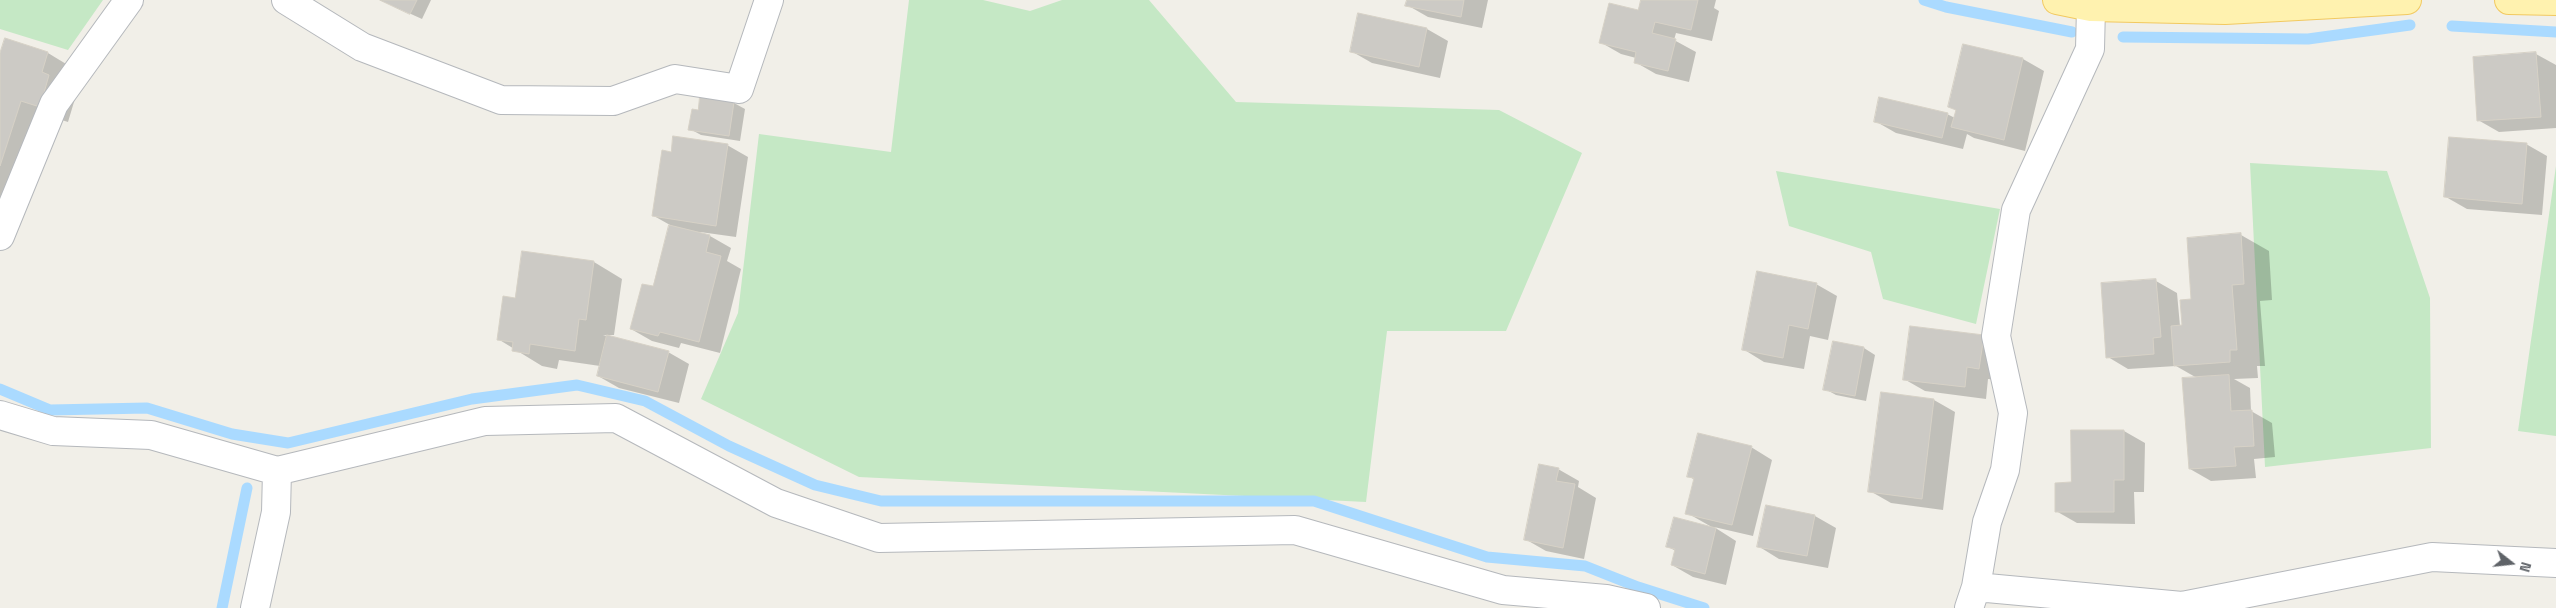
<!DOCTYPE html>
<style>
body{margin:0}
#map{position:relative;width:2556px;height:608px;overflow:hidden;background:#f1efe8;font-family:"Space Grotesk",sans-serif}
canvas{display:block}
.north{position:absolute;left:2486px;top:538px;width:50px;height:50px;-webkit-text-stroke:4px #fff;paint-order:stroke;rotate:106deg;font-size:14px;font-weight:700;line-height:20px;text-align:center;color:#5f6368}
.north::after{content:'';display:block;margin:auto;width:18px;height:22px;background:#5f6368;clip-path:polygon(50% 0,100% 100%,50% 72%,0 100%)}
</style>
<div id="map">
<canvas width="2556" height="608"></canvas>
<div class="north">N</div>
</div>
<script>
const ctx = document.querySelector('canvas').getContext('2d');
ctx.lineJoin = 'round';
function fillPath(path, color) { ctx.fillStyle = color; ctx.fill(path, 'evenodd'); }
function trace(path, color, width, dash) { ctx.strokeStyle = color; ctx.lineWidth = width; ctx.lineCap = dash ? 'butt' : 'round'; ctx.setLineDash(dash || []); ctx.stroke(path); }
fillPath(new Path2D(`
 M 0,0 L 103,0 L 68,50 L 0,29 Z
 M 909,0 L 983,0 L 1030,11 L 1062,0 L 1149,0 L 1236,102 L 1499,110 L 1582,153 L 1506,331 L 1387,331 L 1366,502 L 859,477 L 701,399 L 738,313 L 759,134 L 891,152 Z
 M 2250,163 L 2387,171 L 2430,298 L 2431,448 L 2265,467 Z
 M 2556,166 L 2556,436 L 2518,431 Z
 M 1776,171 L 2000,209 L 1976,324 L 1883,299 L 1871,252 L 1789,226 Z`), '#c5e8c5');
fillPath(new Path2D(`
 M 380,0 L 431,0 L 422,19 Z
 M 1408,0 L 1488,0 L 1482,28 L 1428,17 L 1407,5 Z
 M 1642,0 L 1716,0 L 1714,8 L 1719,11 L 1712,41 L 1676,33 L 1674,40 L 1696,52 L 1689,82 L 1656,74 L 1635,62 L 1636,58 L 1621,54 L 1600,42 L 1639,11 Z
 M 1427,29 L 1448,41 L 1440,78 L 1372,63 L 1351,51 Z
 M 5,40 L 48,53 L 76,70 L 77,92 L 68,122 L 49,116 L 0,240 L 0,57 Z
 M 1964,45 L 2023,59 L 2044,71 L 2025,151 L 1974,138 L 1967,134 L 1963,149 L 1896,133 L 1875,121 L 1947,114 L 1955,118 L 1957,111 L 1950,107 Z
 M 2536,54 L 2556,65 L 2556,128 L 2499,132 L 2478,120 L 2474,58 Z
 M 701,98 L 734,103 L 745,109 L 740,141 L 701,135 L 690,129 L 699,111 Z
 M 2526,144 L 2547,156 L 2542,215 L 2467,209 L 2446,197 Z
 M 727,145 L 748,157 L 736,237 L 700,232 L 700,233 L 710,236 L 731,248 L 727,261 L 741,269 L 720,353 L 681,343 L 679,348 L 652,341 L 631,329 L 654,288 L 670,225 L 654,216 L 672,153 Z
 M 2241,235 L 2269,251 L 2272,300 L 2260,301 L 2265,366 L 2257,366 L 2258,378 L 2234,379 L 2250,388 L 2251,411 L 2272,423 L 2275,457 L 2254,459 L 2256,478 L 2211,481 L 2190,469 L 2197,378 L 2176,366 L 2128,369 L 2108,357 L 2156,281 L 2177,293 L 2180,326 L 2183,326 L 2192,300 Z
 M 523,252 L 594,262 L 622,279 L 614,335 L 603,335 L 668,352 L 689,364 L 679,403 L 619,388 L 598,376 L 600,366 L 559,360 L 557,369 L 542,366 L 498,339 L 516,299 Z
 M 1816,284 L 1837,296 L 1828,340 L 1810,336 L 1804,369 L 1764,362 L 1743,349 Z
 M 1984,336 L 2000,380 L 1988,379 L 1986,399 L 1925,391 L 1904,379 Z
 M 1864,348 L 1875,355 L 1866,401 L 1836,395 L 1825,389 Z
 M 1882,393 L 1934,400 L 1955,412 L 1943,510 L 1891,503 L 1870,491 Z
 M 2072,431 L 2124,431 L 2145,443 L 2144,492 L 2134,492 L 2135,524 L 2077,523 L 2056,511 L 2072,484 Z
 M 1751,447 L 1772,460 L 1753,536 L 1714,527 L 1736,541 L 1726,585 L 1693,577 L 1672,565 L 1676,551 L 1668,547 L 1710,526 L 1687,513 L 1695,480 L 1688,476 Z
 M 1558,469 L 1579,481 L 1578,487 L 1596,498 L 1584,559 L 1546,551 L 1525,539 Z
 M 1767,506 L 1815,516 L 1836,528 L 1828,568 L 1779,559 L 1758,546 Z`), '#0003');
trace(new Path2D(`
 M 1924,0 L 1946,7 L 2072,32
 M 2452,26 L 2556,32
 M 2123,37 L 2308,39 L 2410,25
 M 0,389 L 50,410 L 147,408 L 232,434 L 288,443 L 472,399 L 577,385 L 645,401 L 729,446 L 815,485 L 881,501 L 1314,501 L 1487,557 L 1585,566 L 1638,587 L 1704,608
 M 222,608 L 247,488`), '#aadaff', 11);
const building = new Path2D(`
 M 380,0 L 417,0 L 410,14 Z
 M 1407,0 L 1464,0 L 1461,17 L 1405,6 Z
 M 1641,0 L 1698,0 L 1691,30 L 1655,22 L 1652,33 L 1676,39 L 1668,71 L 1634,63 L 1636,52 L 1599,43 L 1609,3 L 1638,10 Z
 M 1358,13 L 1427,28 L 1419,67 L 1350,52 Z
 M 5,38 L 48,52 L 42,72 L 49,75 L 40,107 L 21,101 L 0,166 L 0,53 Z
 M 1963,44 L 2023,58 L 2004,140 L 1951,127 L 1956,110 L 1948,107 Z
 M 2536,52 L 2541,117 L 2477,121 L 2473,57 Z
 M 700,96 L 734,102 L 729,136 L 688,130 L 692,109 L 698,110 Z
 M 1879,97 L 1948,113 L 1942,138 L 1874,122 Z
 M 673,136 L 728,144 L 716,226 L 652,216 L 662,150 L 671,152 Z
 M 2449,137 L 2527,143 L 2522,204 L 2444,197 Z
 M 669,225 L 710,235 L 706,252 L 721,256 L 699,342 L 660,332 L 658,336 L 630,329 L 642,284 L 653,286 Z
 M 2241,233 L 2244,284 L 2232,285 L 2237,350 L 2230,350 L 2230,362 L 2174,366 L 2171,326 L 2182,325 L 2180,300 L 2191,299 L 2187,238 Z
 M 522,251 L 594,261 L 586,320 L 579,319 L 575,351 L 530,344 L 529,354 L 512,351 L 513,342 L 497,340 L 503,296 L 515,298 Z
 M 1757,271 L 1817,283 L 1808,329 L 1789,325 L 1783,358 L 1742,350 Z
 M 2156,279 L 2161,337 L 2153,338 L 2154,354 L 2106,358 L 2101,283 Z
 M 1910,326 L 1984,335 L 1979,369 L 1967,367 L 1965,387 L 1903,380 Z
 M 607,335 L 669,351 L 658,392 L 597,376 Z
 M 1833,341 L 1864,347 L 1855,396 L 1823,390 Z
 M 2229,375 L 2231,411 L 2252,410 L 2254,446 L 2234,447 L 2236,466 L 2189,469 L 2182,378 Z
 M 1881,392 L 1934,399 L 1922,499 L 1868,492 Z
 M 2071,430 L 2124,430 L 2124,480 L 2114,480 L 2114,512 L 2055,512 L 2055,483 L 2071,482 Z
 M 1698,433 L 1752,446 L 1732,525 L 1685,514 L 1694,478 L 1687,477 Z
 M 1539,464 L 1559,468 L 1556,481 L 1575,484 L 1563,548 L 1524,540 Z
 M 1766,505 L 1815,515 L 1807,556 L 1757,547 Z
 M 1674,517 L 1716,528 L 1705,574 L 1671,565 L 1675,549 L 1666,547 Z`);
fillPath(building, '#cccac5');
trace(building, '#d6d1c6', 1);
const minor = new Path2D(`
 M 286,0 L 362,47 L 501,100 L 613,101 L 675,79 L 739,89 L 769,0
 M 0,236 L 54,104 L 129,0
 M 0,415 L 53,431 L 151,435 L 277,471 L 485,421 L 616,418 L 776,503 L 879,538 L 1295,530 L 1503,590 L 1606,599 L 1646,608
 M 1976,587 L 2182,606 L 2432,557 L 2556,563
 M 255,608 L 276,512 L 277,471
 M 1969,608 L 1976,587 L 1987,522 L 2005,470 L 2013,413 L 1996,336 L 2016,210 L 2090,49 L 2091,7`);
const major = new Path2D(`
 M 2057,0 L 2091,7 L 2225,10 L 2407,0
 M 2509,0 L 2556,1`);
trace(minor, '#b5b8bc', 30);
trace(major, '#f2c960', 30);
trace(minor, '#fff', 28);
trace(major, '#fff2af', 28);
</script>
